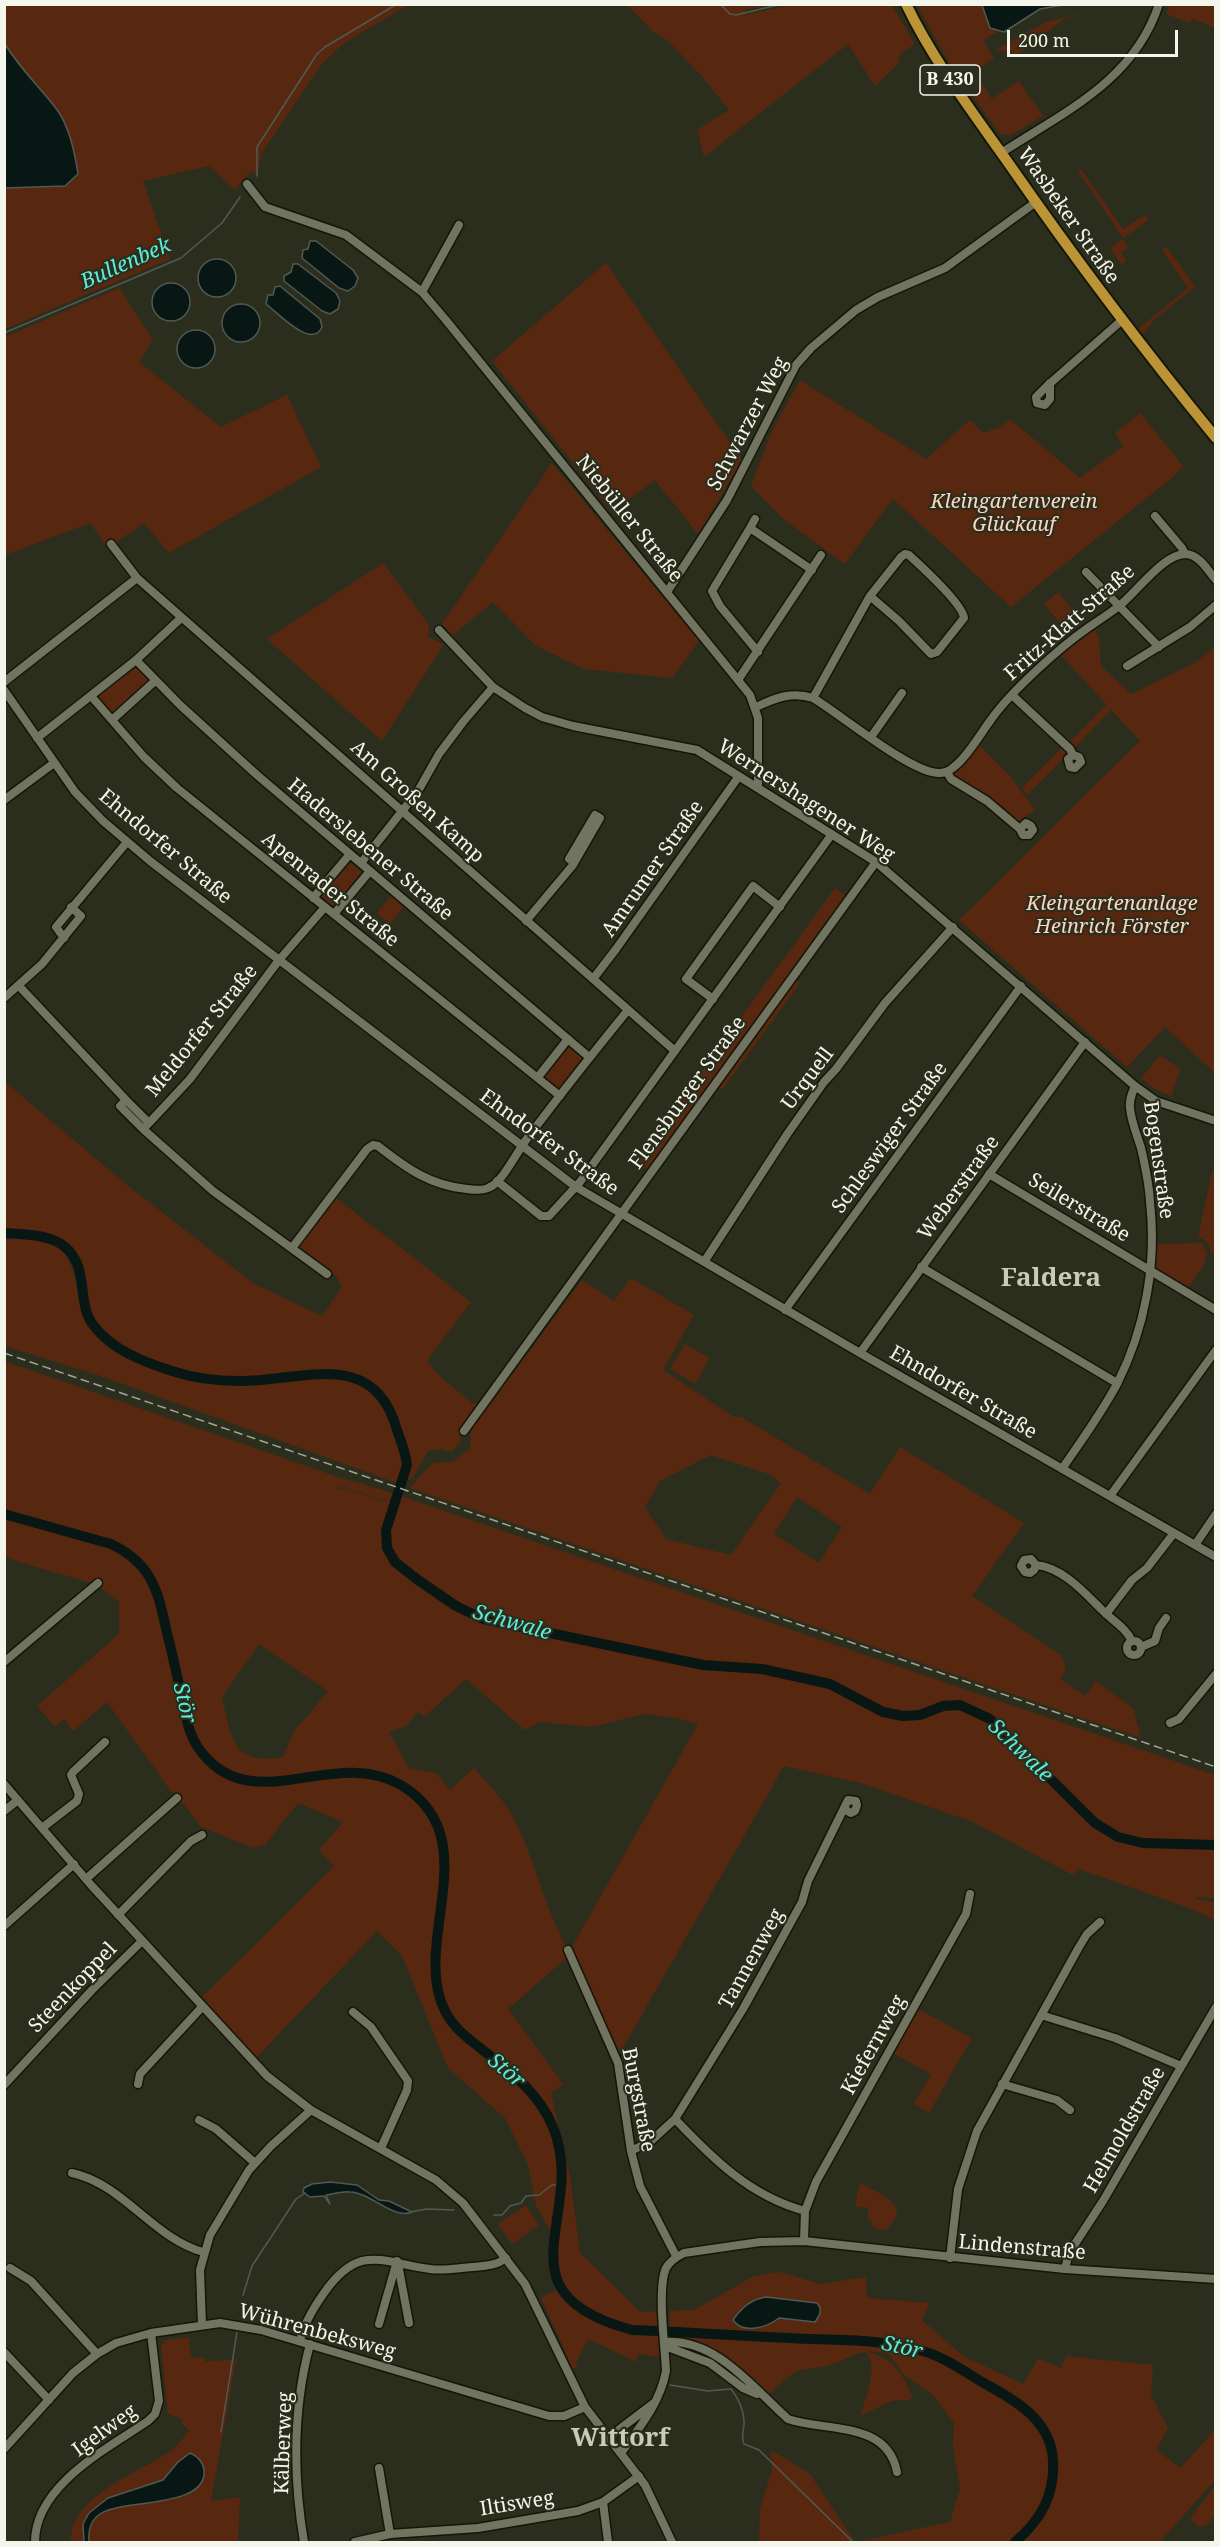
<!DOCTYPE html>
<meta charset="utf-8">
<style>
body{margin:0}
#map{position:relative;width:1220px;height:2547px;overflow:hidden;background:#2c2e1d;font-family:"Noto Serif",serif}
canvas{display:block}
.frame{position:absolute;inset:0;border:6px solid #f4f6eb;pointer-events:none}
.scale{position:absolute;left:1007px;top:30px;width:171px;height:27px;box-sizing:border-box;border:3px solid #f4f6eb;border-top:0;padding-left:8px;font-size:18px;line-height:21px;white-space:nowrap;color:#f4f6eb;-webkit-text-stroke:4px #2c2e1d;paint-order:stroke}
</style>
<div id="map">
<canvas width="1220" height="2547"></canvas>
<div class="frame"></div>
<div class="scale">200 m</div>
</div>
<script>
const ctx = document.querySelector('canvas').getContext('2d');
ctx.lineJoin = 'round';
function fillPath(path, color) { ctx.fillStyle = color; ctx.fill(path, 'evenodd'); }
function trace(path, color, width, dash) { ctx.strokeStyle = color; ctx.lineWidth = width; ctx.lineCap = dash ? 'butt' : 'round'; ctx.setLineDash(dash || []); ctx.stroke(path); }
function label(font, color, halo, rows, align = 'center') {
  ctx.font = font + ' "Noto Serif",serif'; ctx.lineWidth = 4.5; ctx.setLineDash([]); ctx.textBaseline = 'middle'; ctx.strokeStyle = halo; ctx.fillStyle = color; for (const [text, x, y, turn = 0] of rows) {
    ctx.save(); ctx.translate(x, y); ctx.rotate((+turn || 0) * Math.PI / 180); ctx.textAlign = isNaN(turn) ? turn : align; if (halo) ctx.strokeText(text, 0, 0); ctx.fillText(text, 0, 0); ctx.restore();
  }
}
fillPath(new Path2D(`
 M 5,5 L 408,5 L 343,44 L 321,65 L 261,154 L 257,179 L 254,171 L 247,175 L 235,190 L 209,166 L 143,181 L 170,259 L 5,329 L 5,188 L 65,186 L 19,67 L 5,44 Z
 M 628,5 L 771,5 L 745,10 L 745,15 L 790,5 L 892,5 L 915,44 L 900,54 L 898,64 L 875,86 L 848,44 L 704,157 L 697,130 L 729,110 L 700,74 L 667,40 L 653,32 Z
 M 917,5 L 982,5 L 990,28 L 999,31 L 983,40 L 994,58 L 974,72 L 992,99 L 1019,81 L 1043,116 L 1011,135 L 1000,134 L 948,61 Z
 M 1170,5 L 1215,5 L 1215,28 L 1193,19 L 1190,23 L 1166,14 Z
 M 1086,12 L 1064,19 L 1018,54 L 996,50 L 1046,22 Z
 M 1080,168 L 1123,229 L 1145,215 L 1149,220 L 1123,238 L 1128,247 L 1121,253 L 1126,261 L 1122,265 L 1110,248 L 1123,238 L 1078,171 Z
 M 1167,247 L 1195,287 L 1153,321 L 1143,334 L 1138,329 L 1188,288 L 1162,250 Z
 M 606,263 L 742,460 L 698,534 L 655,480 L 612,512 L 492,361 Z
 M 119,288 L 153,340 L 139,362 L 221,427 L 287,395 L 321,467 L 169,553 L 144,523 L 108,548 L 90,523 L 5,555 L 5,337 Z
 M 800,380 L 926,459 L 970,420 L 983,433 L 999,428 L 1010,419 L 1080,478 L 1123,446 L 1115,433 L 1140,413 L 1183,466 L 1174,476 L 1011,607 L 893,499 L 845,564 L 787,522 L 751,486 L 771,433 Z
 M 552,463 L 699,641 L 672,678 L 584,669 L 536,646 L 493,602 L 453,635 L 442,624 Z
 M 383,563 L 429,625 L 428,637 L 444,644 L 382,741 L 267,639 Z
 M 1058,592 L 1082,621 L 1068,633 L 1044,604 Z
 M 1095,628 L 1099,639 L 1101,666 L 1131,694 L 1195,663 L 1215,647 L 1215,1073 L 1165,1027 L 1127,1067 L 959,920 L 1140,741 L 1061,655 Z
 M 132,667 L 137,668 L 147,679 L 147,683 L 114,714 L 110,713 L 97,699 L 98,695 Z
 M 1106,705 L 1111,710 L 1074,748 L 1069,743 Z
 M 979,745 L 1010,776 L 1035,810 L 1018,821 L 1011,820 L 951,775 Z
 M 1064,746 L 1069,753 L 1027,795 L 1022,788 Z
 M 350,862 L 362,872 L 333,907 L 321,896 Z
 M 835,888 L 847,897 L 649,1170 L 637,1161 Z
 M 392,894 L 405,905 L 390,924 L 377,913 Z
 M 795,979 L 800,983 L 722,1090 L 717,1086 Z
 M 568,1044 L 584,1058 L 562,1089 L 559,1090 L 543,1076 Z
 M 1160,1056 L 1181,1069 L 1171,1096 L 1155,1089 L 1141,1078 Z
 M 4,1081 L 127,1185 L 254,1284 L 322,1316 L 342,1287 L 336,1276 L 299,1249 L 299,1244 L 335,1197 L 471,1302 L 427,1361 L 437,1374 L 473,1404 L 479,1404 L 462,1429 L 460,1443 L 451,1452 L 441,1449 L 428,1451 L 412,1479 L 406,1481 L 410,1458 L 395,1412 L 382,1393 L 403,1465 L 397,1483 L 104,1377 L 5,1346 L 5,1239 C 19,1240 43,1237 56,1246 C 74,1258 75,1281 79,1300 C 82,1309 86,1318 89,1327 L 92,1325 C 89,1317 84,1308 83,1299 C 81,1291 83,1283 81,1276 C 70,1233 41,1235 5,1233 Z
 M 1212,1172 L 1216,1174 L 1215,1254 L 1211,1254 C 1210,1245 1207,1240 1198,1237 Z
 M 1202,1243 L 1207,1253 L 1205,1263 L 1189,1287 L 1154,1269 L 1156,1244 Z
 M 631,1278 L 694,1315 L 663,1370 L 734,1417 L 741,1417 L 870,1494 L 900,1447 L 1024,1523 L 972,1596 L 1062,1656 L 1066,1670 L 1060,1679 L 1085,1696 L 1096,1681 L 1133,1708 L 1141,1738 L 410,1488 L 432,1463 L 453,1462 L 470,1448 L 471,1430 L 582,1280 L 614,1301 ZM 711,1455 L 769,1474 L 781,1483 L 731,1555 L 666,1539 L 645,1507 L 660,1481 ZM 797,1497 L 842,1527 L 819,1563 L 774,1534 Z
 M 685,1344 L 710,1358 L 695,1384 L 670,1369 Z
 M 4,1361 L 335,1476 L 396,1494 L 389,1500 L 384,1500 L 345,1487 L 340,1487 L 337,1490 L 345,1488 L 384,1501 L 396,1500 L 398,1495 L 1215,1775 L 1215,1898 L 1197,1897 L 1196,1899 L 1215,1902 L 1215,1920 L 1192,1909 L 1079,1869 L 1073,1875 L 973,1822 L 861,1783 L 784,1766 L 620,2053 L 571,1949 L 698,1724 L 677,1718 L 644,1714 L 592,1727 L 540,1722 L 525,1730 L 466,1679 L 424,1717 L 418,1712 L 406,1726 L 389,1732 L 409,1768 L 436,1773 L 450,1790 L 474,1768 C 489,1785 506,1802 516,1822 C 536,1863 546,1915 571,1954 L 508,2009 L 563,2084 L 551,2093 L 570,2176 L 580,2253 L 640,2312 L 658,2311 L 660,2357 L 638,2354 L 636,2362 L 588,2339 L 575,2364 L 579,2366 L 573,2369 L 541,2298 L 561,2287 L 552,2259 L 554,2237 L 536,2206 L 528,2165 L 505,2118 L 448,2068 L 402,1956 L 377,1931 L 256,2058 L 202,1997 L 334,1866 L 319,1850 L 343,1822 L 298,1803 L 265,1845 L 253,1848 L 201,1827 L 181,1801 L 178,1801 L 107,1702 L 73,1731 L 64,1719 L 55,1727 L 37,1706 L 119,1634 L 119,1602 L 98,1585 L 16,1561 L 5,1555 ZM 259,1644 L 328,1691 L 293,1733 L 283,1757 C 231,1766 232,1738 222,1697 Z
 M 918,2009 L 972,2038 L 929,2113 L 914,2104 L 931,2074 L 893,2053 Z
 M 860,2183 C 872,2190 898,2198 897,2215 L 887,2229 L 880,2230 L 872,2225 L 871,2220 L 867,2219 L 869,2208 L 855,2206 Z
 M 526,2205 L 539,2225 L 512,2244 L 498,2224 Z
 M 780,2272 L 821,2284 L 866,2277 L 867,2298 L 930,2303 L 922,2320 L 963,2356 L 1023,2384 L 1038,2359 L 1061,2368 L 1066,2356 L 1153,2365 L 1151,2395 L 1168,2428 L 1156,2449 L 1180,2468 L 1208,2438 L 1215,2427 L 1215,2480 L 1160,2542 L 856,2542 L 950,2522 L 960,2488 L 953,2447 L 954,2423 L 933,2395 L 904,2375 L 889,2354 C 850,2346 854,2361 821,2367 C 814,2369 805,2368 798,2371 C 787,2376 777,2387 768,2395 L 726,2359 L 671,2339 L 669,2311 L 694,2310 L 754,2276 Z
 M 189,2337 L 191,2358 L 204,2357 L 205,2362 L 236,2359 L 211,2501 L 240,2497 L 238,2542 L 71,2542 C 69,2497 138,2473 169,2452 C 177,2447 182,2439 188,2432 L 191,2432 L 181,2423 L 182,2419 L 168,2414 L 161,2346 L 166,2340 Z
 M 866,2352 C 890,2355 904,2374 912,2396 L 909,2400 L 892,2401 L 861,2415 C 865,2397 879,2368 866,2352 Z
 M 771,2450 L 810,2474 L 855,2542 L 759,2542 L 760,2509 L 772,2470 Z
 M 1215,2486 L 1215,2515 L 1207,2525 L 1199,2527 L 1192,2521 L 1192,2515 Z`), '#58270f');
const water = new Path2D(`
 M 982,5 L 982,4 L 1062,5 L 1040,9 L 1004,32 L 990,28 Z
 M 5,44 C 20,69 41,88 58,111 C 70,129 75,153 78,174 L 65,186 L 5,188 Z
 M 310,241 L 316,241 L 353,270 L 358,278 L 355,286 L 348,291 L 339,288 L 302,258 L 303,250 L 308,249 Z
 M198 278a19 19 0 1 1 38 0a19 19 0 1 1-38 0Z
 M 293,264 L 298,264 L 336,293 L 340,301 L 338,309 L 330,314 L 322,311 L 284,281 L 284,276 L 291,272 Z
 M152 302a19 19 0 1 1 38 0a19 19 0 1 1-38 0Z
 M 280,286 L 320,319 L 322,327 C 312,350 278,313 266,304 L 268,295 L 273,295 L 275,287 Z
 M222 323a19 19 0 1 1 38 0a19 19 0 1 1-38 0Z
 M177 349a19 19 0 1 1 38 0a19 19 0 1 1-38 0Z
 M 330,2182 L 357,2185 L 379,2200 L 389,2201 L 412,2212 C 393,2220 372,2193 350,2192 C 343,2191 334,2194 326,2195 L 330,2204 L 324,2196 L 310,2197 L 303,2192 L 304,2188 L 312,2184 Z
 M 766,2297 L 817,2303 C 823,2310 820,2315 815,2322 L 779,2318 C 768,2327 743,2335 733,2320 C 741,2308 751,2299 766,2297 Z
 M 190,2453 C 197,2456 203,2461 204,2470 C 208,2509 120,2499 100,2514 C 90,2521 88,2531 89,2542 L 84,2542 L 83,2524 L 89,2513 L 108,2498 L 163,2480 L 178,2462 Z`);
fillPath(water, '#091714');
trace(water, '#505a54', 1.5);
trace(new Path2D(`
 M 720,4 L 730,14 L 736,15 L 782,4
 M 257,176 L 257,147 L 317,54 L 325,47 L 397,4
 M 4,333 L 181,258 L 222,223 L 240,197
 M 410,2212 L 427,2209 L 454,2210
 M 494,2215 L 502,2215 L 510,2206 L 521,2203 L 526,2196 L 539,2195 L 552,2185 L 561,2185
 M 243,2295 L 252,2266 L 296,2199 L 305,2193
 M 670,2385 L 708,2391 L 731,2389 C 738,2398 743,2408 744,2420 C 745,2430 740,2435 744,2444 L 759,2450 L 852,2541
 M 221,2432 L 237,2332`), '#505a54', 1.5);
trace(new Path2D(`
 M 4,1233 C 40,1235 75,1235 81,1279 C 84,1295 83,1313 94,1326 C 112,1350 144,1362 172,1371 C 193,1378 217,1381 240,1381 C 303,1381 374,1347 397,1430 C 401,1442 406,1453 407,1465 L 386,1530 L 387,1548 L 395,1562 L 418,1580 L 456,1606 L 483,1619 L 703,1665 L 762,1669 L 830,1684 L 883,1712 L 903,1716 L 920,1715 L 943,1706 L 960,1705 L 990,1719 L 1095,1823 L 1118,1837 L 1143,1843 L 1216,1845
 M 4,1514 L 111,1544 C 153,1564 158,1592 167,1633 C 173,1656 178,1680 183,1703 C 187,1722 190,1739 203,1754 C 255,1818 334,1746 401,1785 C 489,1838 410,1942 445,2011 C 453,2027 466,2037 479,2047 C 509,2071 538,2091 553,2127 C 589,2215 492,2292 632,2330 C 692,2332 751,2337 810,2339 C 848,2340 886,2340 923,2351 C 947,2358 969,2375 991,2387 C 1020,2403 1051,2423 1053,2460 C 1055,2495 1041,2520 1015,2542`), '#091714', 10);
const minor = new Path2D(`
 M 1001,153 C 1064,112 1134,81 1159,4
 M 247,184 L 265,207 L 346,235 L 422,292 L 445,319 L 750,695 L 758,718 L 758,788
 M 422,292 L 459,225
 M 1050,383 L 1050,399 L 1045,405 L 1037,403 L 1036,397 L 1047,386 L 1121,321
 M 1155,516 L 1182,548 L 1185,554
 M 750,528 L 755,519
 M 111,544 L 137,578
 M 1086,572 L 1159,647
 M 667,592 L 727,500 L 796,365 L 811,348 L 856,310 L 878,297 L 945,268 L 1036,202
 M 439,630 L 493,687 L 525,708 L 542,717 L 573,726 L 697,750 L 876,862 L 1135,1086 L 1156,1101 L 1216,1121
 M 758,652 L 720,606 L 712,591 L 750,528 L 812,570
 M 136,660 L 180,705 L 257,775 L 589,1057
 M 1127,666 L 1190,627 L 1216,605
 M 738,680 L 821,555
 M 4,682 L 137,578 L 675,1051
 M 4,690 L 75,792 L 103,821 L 150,861 L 576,1187 L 860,1353 L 1216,1557
 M 1012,695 L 1070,749 L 1073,755 L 1068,759 L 1070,767 L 1075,768 L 1081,762 L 1079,757 L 1073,755
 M 91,696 L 144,757 L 177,788 L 560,1096
 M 813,698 L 866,603 L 870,596 L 901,557 L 905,554 L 909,555 C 921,566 963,604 964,618 L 937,652 L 931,654 L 899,621 L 870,596
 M 756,707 C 775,698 792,691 813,698 C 839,713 914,776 941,773 C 959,772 980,734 990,721 C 1010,692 1060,647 1089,627 C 1099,620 1109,614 1119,606 C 1136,593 1164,553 1186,554 C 1200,555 1208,571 1216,580
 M 112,720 L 155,681
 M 871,737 L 902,693
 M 37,738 L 136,660 L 181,618
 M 947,772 L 951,779 L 987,801 L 1020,829 L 1023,835 L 1029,835 L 1033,830 L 1031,826 L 1026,823 L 1020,829
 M 4,800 L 54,763
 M 361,863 L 418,791 L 439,754 L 463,722 L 493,687
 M 313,898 L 350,854
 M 334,914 L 370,871
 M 526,921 L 573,865 L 574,863 L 600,818 L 595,815 L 569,859 L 574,863
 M 64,938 L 56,927 L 127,842
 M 593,979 L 616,949 L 739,776
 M 19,986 L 126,1100
 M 4,998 L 42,964 L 81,916 L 71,907
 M 713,999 L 686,979 L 753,886 L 780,907
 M 538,1077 L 568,1039
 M 149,1123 L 126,1100 L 120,1106 L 143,1129 L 149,1123 L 190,1079 L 279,960 L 325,907
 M 143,1129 L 213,1191 L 327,1274
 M 989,1174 L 1216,1310
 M 497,1181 L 541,1216 L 549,1216 L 580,1182 L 832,834
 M 292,1248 L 367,1149 L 373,1145 L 378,1146 C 406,1168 431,1186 467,1189 C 474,1190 484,1191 490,1187 C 503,1181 517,1152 526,1140 C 559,1096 593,1053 628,1010
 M 704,1262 L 788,1133 L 824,1082 L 836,1069 L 885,1003 L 953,927
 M 921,1267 L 1117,1383
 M 785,1310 L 1021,986
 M 860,1353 L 1085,1042
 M 464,1431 L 876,862
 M 1062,1469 C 1081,1441 1101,1414 1117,1384 C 1145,1329 1157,1264 1150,1202 C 1149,1184 1145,1165 1141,1148 C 1137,1135 1131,1121 1130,1108 C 1129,1100 1132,1093 1135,1086
 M 1110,1496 L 1216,1350
 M 1195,1545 L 1216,1514
 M 1036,1565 L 1034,1570 L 1030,1573 L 1025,1572 L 1021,1566 L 1024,1560 L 1031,1559 L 1036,1565 C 1062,1567 1085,1593 1102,1610 C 1113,1621 1125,1627 1132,1641
 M 1106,1614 L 1132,1580 L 1147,1568 L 1174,1533
 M1127 1648a7 7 0 1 1 14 0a7 7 0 1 1-14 0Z
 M 1141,1647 L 1155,1641 L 1159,1628 L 1166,1618
 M 4,1662 L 98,1583
 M 1170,1723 L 1179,1719 L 1216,1674
 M 4,1784 L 91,1885 L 267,2076 L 311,2110 L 436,2180 L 463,2203 L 525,2284 L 585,2407 L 645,2485 L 672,2542
 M 4,1811 L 18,1800
 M 42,1828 L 77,1801 L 79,1794 L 71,1775 L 73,1772 L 105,1742
 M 86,1879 L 177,1798
 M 118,1915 L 191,1841 L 202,1835
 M 4,1926 L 74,1864
 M 568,1950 L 618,2063 L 631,2151 L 640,2186 L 676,2256
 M 353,2012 L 371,2027 L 408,2081 L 407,2090 L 381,2148
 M 1041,2015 L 1115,2038 L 1181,2066
 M 138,2084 L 140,2074 L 202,2007
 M 1002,2084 L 1057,2100 L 1070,2110
 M 4,2085 L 92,1990 L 142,1941
 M 675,2119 L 743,2009 L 802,1902 L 808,1881 L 848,1800 L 856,1801 L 857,1805 L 855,1811 L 851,1813 L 844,1809
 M 199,2120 L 216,2129 L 255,2163
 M 631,2151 L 651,2141 L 675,2119 C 713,2159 750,2196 805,2211 L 804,2241
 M 72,2173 C 123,2184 153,2238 203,2252
 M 805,2211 L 816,2182 L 966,1914 L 970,1894
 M 950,2258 L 958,2189 L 977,2131 L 1079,1947 L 1087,1934 L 1100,1922
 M 398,2264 L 409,2323
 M 10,2268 L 31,2281 L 97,2354
 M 1065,2269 L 1069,2253 L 1103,2201 L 1216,2007
 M 379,2324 L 397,2261
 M 202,2325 L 200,2270 L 210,2235 L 249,2170 L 271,2146 L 311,2110
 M 300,2341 C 304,2323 314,2307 324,2293 C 360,2242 382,2263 430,2269 C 444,2271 458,2268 472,2267 C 484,2266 496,2266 506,2258
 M 665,2342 C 717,2339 753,2388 788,2419 C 825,2432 887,2420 897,2472
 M 665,2346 L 710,2363 L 743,2388 L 757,2394
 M 4,2352 L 49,2400
 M 608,2438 L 654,2403
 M 4,2449 L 73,2373 L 97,2354 L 116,2343 L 151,2333 L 220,2323 L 261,2330 L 549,2416 L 564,2416 L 585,2407
 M 621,2453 C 640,2427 660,2403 666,2371 C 665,2347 657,2288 666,2268 C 670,2261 676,2257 684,2253 L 760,2242 L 804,2241 L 1065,2269 L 1216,2279
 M 379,2468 L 390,2534
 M 603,2502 L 608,2542
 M 35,2542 C 35,2486 106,2449 148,2421 L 155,2414 L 159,2401 L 151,2333
 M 304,2542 C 293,2477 293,2408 310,2344
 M 355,2542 L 390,2534 L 478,2528 L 578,2511 L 603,2502 L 639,2476`);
const major = new Path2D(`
 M 906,4 C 933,60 971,110 1007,161 C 1073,256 1142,348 1216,438`);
trace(minor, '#141606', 11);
trace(major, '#141606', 14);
trace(minor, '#717461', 8);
trace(major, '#bb9438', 10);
trace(new Path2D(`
 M 4,1353 L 1216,1767`), '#a3a597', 1.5, [9, 4.5]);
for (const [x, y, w] of [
 [950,80,60]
]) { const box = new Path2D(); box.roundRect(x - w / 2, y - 15, w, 30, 4.5); ctx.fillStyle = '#2c2e1d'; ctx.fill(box); trace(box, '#f4f6eb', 1.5); }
label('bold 18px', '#f4f6eb', null, [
 ["B 430",950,80]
]);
label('20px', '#f4f6eb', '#2c2e1d', [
 ["Wasbeker Straße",1068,216,55],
 ["Schwarzer Weg",748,424,-62],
 ["Niebüller Straße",629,519,51],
 ["Fritz-Klatt-Straße",1070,623,-41],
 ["Wernershagener Weg",806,801,33],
 ["Am Großen Kamp",417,802,42],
 ["Ehndorfer Straße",165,847,40],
 ["Haderslebener Straße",370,850,40],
 ["Amrumer Straße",653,869,-55],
 ["Apenrader Straße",330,890,39],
 ["Meldorfer Straße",202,1031,-51],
 ["Urquell",808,1079,-53],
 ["Flensburger Straße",688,1093,-54],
 ["Schleswiger Straße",890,1138,-54],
 ["Ehndorfer Straße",549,1143,36],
 ["Bogenstraße",1158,1160,82],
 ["Weberstraße",959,1188,-54],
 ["Seilerstraße",1079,1208,31],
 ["Ehndorfer Straße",963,1393,30],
 ["Tannenweg",752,1959,-61],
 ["Steenkoppel",73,1988,-46],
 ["Kiefernweg",874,2045,-61],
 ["Burgstraße",638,2100,79],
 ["Helmoldstraße",1125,2130,-60],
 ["Lindenstraße",1022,2248,5],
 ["Wührenbeksweg",317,2332,15],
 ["Igelweg",105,2431,-36],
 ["Kälberweg",284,2443,-88],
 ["Iltisweg",517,2504,-9]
]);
label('italic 20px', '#fdd4c2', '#2c2e1d', [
 ["Kleingartenverein",1014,502],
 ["Glückauf",1014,525],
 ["Kleingartenanlage",1112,904],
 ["Heinrich Förster",1112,927]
]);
label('italic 21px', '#5aeeda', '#2c2e1d', [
 ["Bullenbek",126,264,-24],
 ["Schwale",512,1623,16],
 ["Stör",184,1703,76],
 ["Schwale",1020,1751,44],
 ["Stör",506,2071,40],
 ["Stör",902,2348,13]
]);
label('bold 26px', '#c8cbb6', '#2c2e1d', [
 ["Faldera",1051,1279],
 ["Wittorf",620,2439]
]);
</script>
